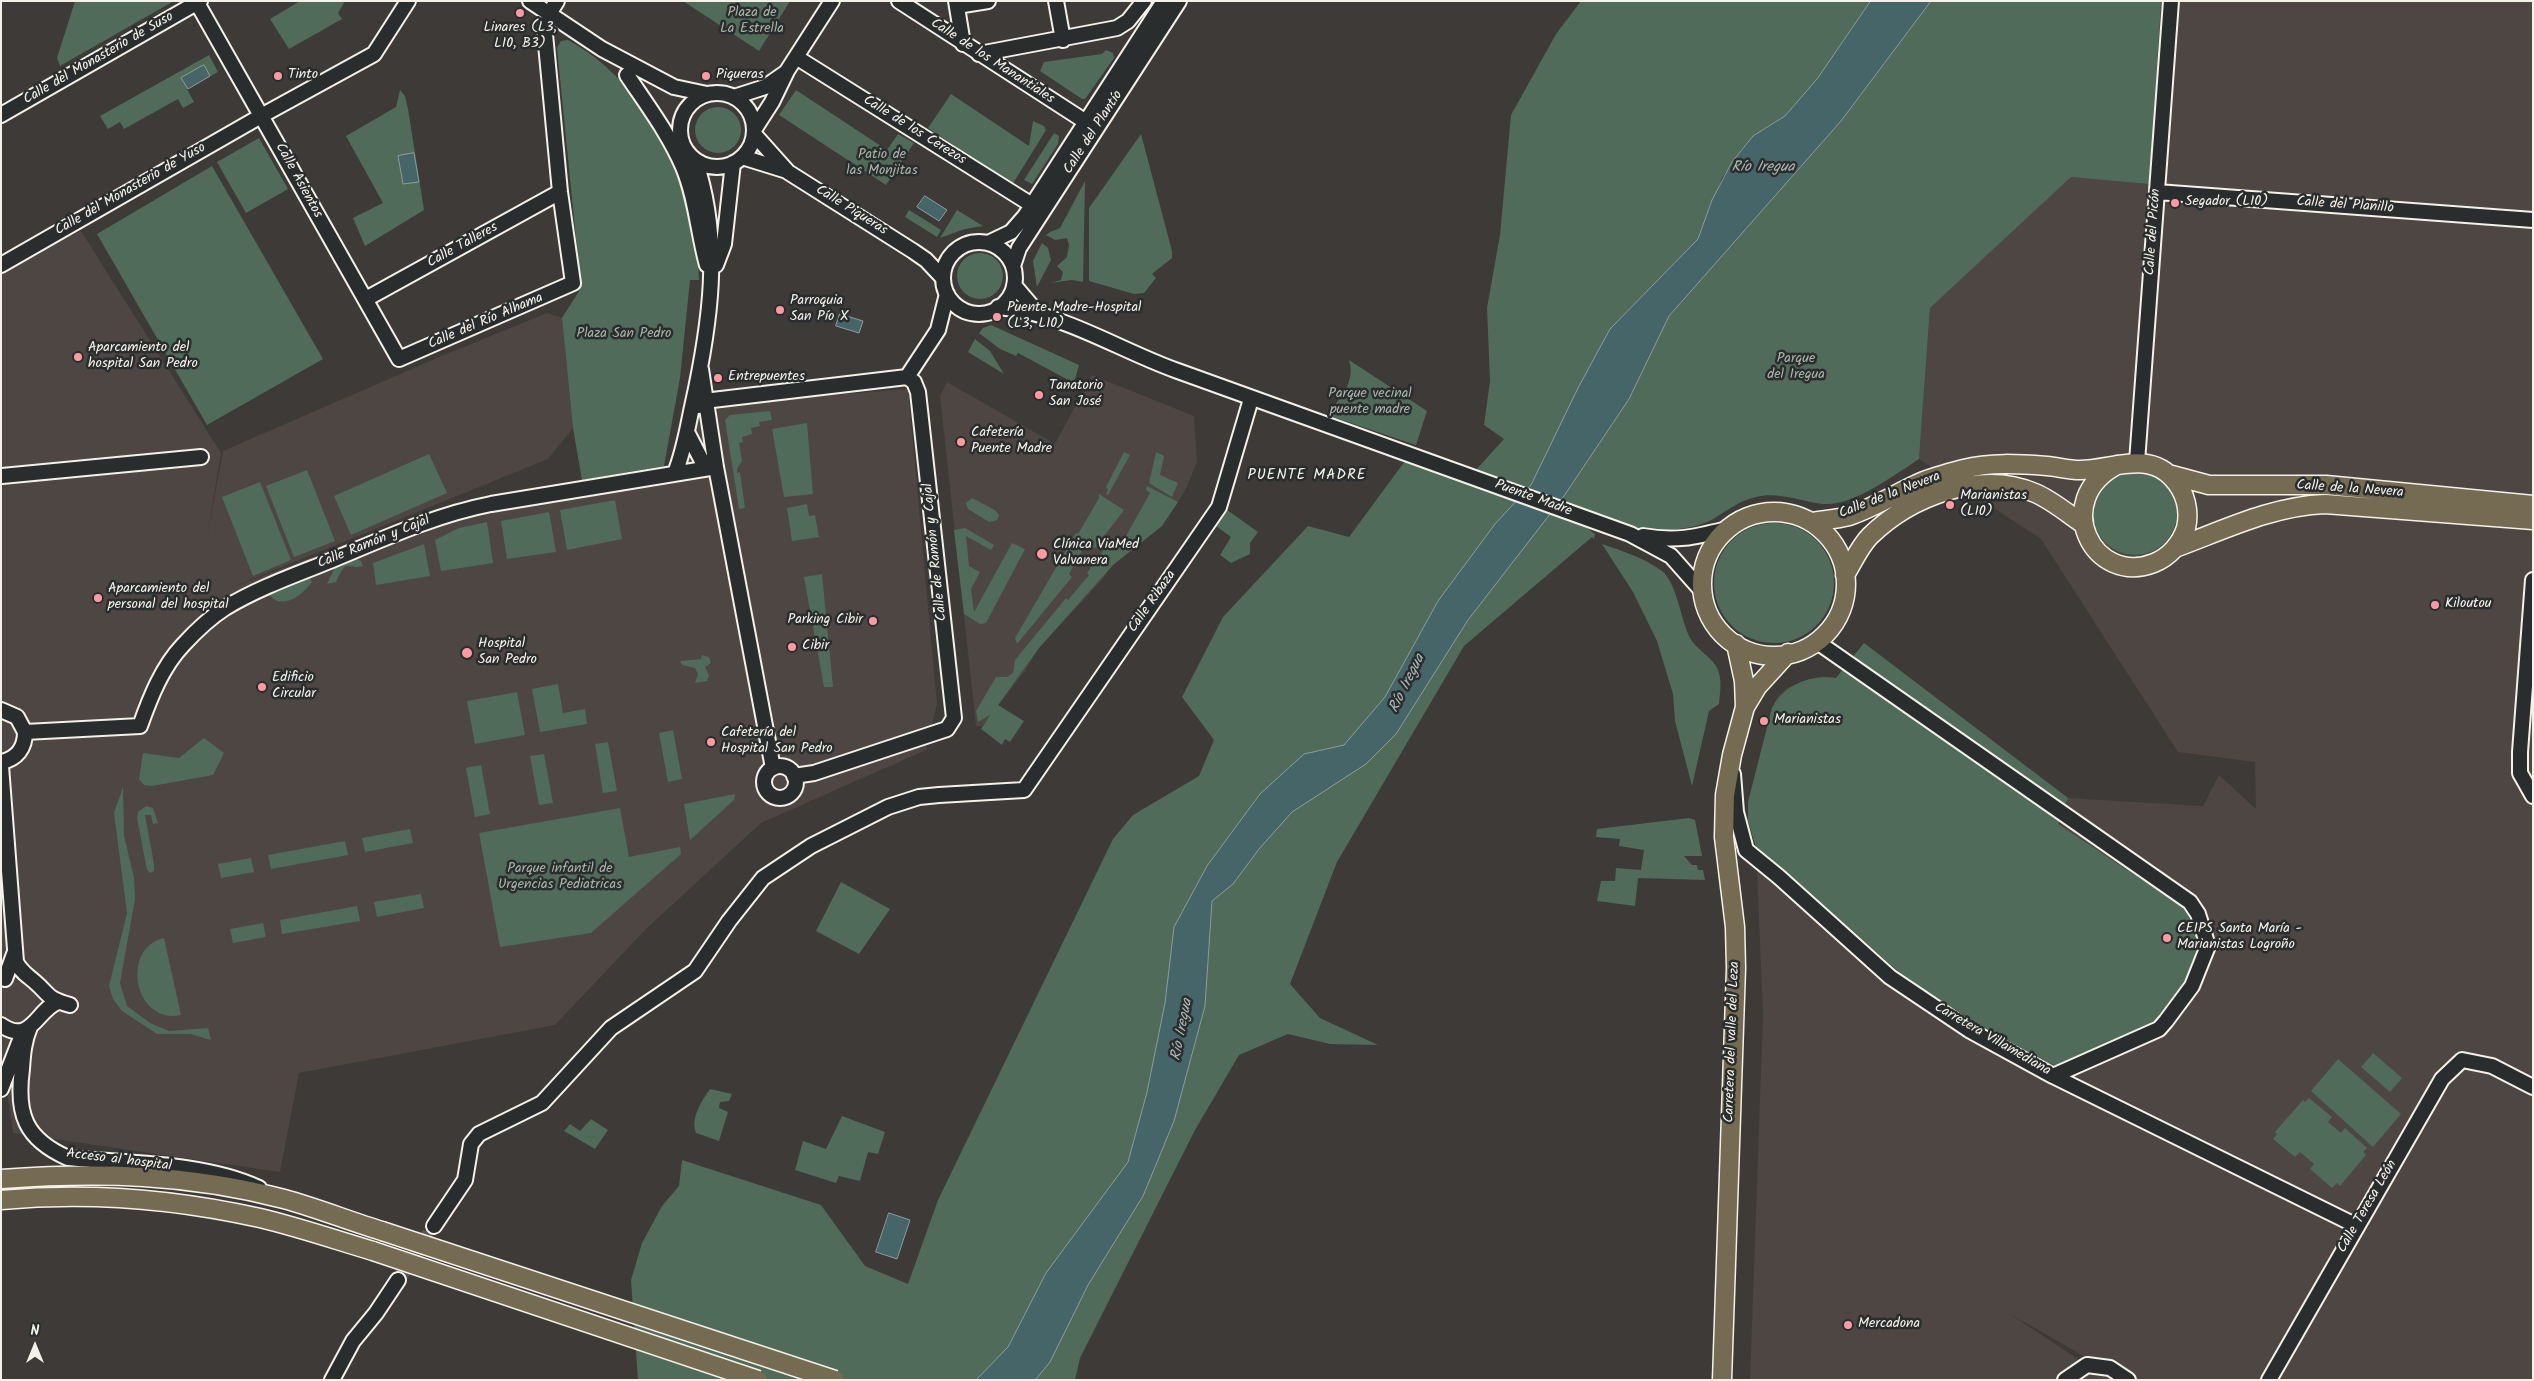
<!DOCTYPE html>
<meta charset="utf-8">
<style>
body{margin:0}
#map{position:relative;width:2534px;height:1381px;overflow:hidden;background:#3d3a38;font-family:Kalam,sans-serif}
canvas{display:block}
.frame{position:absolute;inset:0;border:2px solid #f4f1e8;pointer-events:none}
.north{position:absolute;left:10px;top:1321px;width:50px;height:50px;-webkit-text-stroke:4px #2a2d2e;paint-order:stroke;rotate:0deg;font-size:14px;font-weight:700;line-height:20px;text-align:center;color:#f4f1e8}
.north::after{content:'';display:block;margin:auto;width:18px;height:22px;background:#f4f1e8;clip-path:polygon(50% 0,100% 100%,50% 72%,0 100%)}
</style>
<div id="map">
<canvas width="2534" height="1381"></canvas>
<div class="frame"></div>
<div class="north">N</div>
</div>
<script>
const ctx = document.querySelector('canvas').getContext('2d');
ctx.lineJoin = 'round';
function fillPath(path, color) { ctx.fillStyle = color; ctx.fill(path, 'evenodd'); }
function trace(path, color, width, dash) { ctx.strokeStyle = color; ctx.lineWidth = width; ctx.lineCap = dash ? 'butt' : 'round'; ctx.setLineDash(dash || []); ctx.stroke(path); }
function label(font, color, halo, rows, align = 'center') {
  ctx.font = font + ' Kalam,sans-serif'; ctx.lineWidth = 5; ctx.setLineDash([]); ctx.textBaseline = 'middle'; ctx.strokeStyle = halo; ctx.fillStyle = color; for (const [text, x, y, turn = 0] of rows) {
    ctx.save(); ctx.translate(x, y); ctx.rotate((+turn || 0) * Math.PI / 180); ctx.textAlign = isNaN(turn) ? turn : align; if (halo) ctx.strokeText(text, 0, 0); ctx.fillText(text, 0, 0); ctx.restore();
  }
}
fillPath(new Path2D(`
 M 2145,1 L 2533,1 L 2533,1380 L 1750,1380 L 1763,1015 L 1756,847 L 1748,821 L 1748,802 L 1772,708 L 1778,696 L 1787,688 L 1823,676 L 1836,678 L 1864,643 L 2068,798 L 2203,806 L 2219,775 L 2256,809 L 2255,762 L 2178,752 L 2041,539 L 1919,459 L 1930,308 L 2136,116 ZM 2010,1314 L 2070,1348 L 2099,1366 L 2087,1365 Z
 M 81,231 L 221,453 L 207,538 L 223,451 L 437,358 L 547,313 L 562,318 L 573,428 L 548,459 L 223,591 L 452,504 L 668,467 L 685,407 L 908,389 L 937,704 L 926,750 L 761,823 L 646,929 L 555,1025 L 299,1073 L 280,1172 L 13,1133 L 1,1050 L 1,268 Z
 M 1092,375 L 1194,416 L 1197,462 L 1185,491 L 1162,526 L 1113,565 L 1101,581 L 1039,648 L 1025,671 L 982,726 L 976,726 L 940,396 L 947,382 L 1055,444 Z`), '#4d4642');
fillPath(new Path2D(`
 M 75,1 L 174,1 L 60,66 L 57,58 Z
 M 300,1 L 345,1 L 338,13 L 342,19 L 289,49 L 270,19 Z
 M 683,1 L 790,1 L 759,51 Z
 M 1581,1 L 1871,1 L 1817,79 L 1785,116 L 1753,136 L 1741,150 L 1722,178 L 1698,239 L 1610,329 L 1564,496 L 1629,399 L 1669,316 L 1841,121 L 1931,1 L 2161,1 L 2150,184 L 2071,177 L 1930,308 L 1919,459 C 1894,475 1854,506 1824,504 C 1801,502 1779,491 1756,497 C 1739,501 1728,510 1713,519 C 1690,531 1668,531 1643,527 L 1638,543 L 1575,519 L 1595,534 L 1594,539 L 1592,537 L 1464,646 L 1337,862 L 1290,984 L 1320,1018 L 1378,1045 L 1330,1044 L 1288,1034 L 1239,1055 L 1195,1130 L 1080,1358 L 1075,1380 L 638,1380 L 631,1280 L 642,1243 L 662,1206 L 679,1186 L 682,1160 L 821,1205 L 865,1266 L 908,1284 L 938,1200 L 1113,839 L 1133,815 L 1199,776 L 1214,740 L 1182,697 L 1223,617 L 1308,526 L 1349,537 L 1405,461 L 1465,482 L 1504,439 L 1484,425 L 1490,381 L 1487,308 L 1500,235 L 1511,115 L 1556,34 Z
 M 568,40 C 638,78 685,162 697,238 C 699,251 698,266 699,280 L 690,280 L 680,378 L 664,466 L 582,480 L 573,428 L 562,318 L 581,288 L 557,48 L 561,41 Z
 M 1106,50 L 1113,53 L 1114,58 L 1085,99 L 1082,99 L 1040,71 L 1044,62 L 1102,54 Z
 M 209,55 L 218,72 L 187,89 L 194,102 L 183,108 L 178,99 L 124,129 L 120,122 L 108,129 L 100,116 Z
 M 400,90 L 405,96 L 408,109 L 424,210 L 365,246 L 353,218 L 383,203 L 346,136 L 396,107 Z
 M 796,90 L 887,150 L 898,134 L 914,143 L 886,185 L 779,115 Z
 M 951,94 L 1029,146 L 1033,121 L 1044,126 L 1046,130 L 1012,185 L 928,128 Z
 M695 130a23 23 0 1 1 46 0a23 23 0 1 1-46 0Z
 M 1054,133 L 1059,136 L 1058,144 L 1032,184 L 1024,180 Z
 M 1141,134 L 1172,251 L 1172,258 L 1152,274 L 1156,278 L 1144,293 L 1134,294 L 1089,281 L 1089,208 Z
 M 259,138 L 288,189 L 246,213 L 217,162 Z
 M 212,166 L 323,359 L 207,425 L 97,234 Z
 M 1085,181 L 1083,282 L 1072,280 L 1050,283 L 1061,280 L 1063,272 L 1057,266 L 1067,257 L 1069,245 L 1067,238 L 1055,240 L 1046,235 L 1050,232 L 1060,228 Z
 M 909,210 L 941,230 L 937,237 L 905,217 Z
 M 957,210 L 983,226 L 965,229 L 940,238 Z
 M 1042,243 L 1048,248 L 1051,260 L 1037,287 L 1033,261 Z
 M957 276a23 23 0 1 1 46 0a23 23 0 1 1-46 0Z
 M 991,325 L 1079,365 L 1074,383 L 1018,353 L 1016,356 L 1000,349 L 979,333 L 983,328 Z
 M 975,339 L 990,351 L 1004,374 L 968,352 Z
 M 1349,360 L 1427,411 L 1416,445 L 1327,415 C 1340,399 1356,381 1349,360 Z
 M 770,411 L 772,420 L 759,422 L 760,426 L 751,428 L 752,434 L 742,437 L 743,442 L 739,443 L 742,461 L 737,469 L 737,473 L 740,472 L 745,508 L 739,509 L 725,420 L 730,415 Z
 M 807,423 L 813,494 L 784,497 L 772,429 Z
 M 1124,452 L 1130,455 L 1108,495 L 1106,494 L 1108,489 L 1106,487 Z
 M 1156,452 L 1164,456 L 1160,475 L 1178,483 L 1172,497 L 1149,483 Z
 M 429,454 L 447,493 L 351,535 L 334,496 Z
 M 307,470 L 335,541 L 294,557 L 266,486 Z
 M2093 513a42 42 0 1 1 84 0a42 42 0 1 1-84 0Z
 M 260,482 L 291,560 L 253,576 L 222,497 Z
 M 1147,486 L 1178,502 L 1162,526 L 1113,565 L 1039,648 L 998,705 L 1024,721 L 1010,742 L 1005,739 L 1002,745 L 981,729 L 990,715 L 978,722 L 976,711 L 996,677 L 1007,677 L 1013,673 L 1015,660 L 1066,598 L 1068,600 L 1089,575 L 1087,573 L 1111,540 L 1121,545 L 1150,493 L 1146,490 Z
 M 1099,494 L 1124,510 L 1095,548 L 1073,538 L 1076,533 L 1078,534 L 1099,498 Z
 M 972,498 L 995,510 L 999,515 L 997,520 L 989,522 L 968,509 L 966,503 Z
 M 615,500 L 622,539 L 567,550 L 560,510 Z
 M 807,504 L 809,516 L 815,515 L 819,537 L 792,541 L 787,508 Z
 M 1223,507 L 1258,532 L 1250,543 L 1250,554 L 1231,563 L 1220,555 L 1231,537 L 1212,523 Z
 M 549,512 L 556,552 L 507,559 L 501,521 Z
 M 487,522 L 493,563 L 441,571 L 435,540 L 459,528 Z
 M1714 583a60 60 0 1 1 120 0a60 60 0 1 1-120 0Z
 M 965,528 L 994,545 L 991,550 L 966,536 L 969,566 L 980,572 L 971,589 L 974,612 L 1012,543 L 1025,549 L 986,623 L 980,624 L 964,614 L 954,530 Z
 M 1071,542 L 1083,549 L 1069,574 L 1072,577 L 1017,644 L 1015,638 Z
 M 424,544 L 430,576 L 376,585 L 373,563 Z
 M 1602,544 C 1622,551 1645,558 1662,571 C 1677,583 1681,621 1690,638 C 1696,649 1710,656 1716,666 C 1723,678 1720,692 1719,704 L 1709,711 L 1692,786 L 1675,721 L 1673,694 L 1657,641 L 1633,592 Z
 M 356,558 L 361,561 L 363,566 C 348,571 347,556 336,582 L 327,584 L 336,565 Z
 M 822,574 L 833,687 L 824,687 L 804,577 Z
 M 304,577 L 310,578 L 312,582 C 302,596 280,612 268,593 Z
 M 1864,643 L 2068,798 L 2058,824 L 2183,907 L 2190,919 L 2199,944 L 2199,961 L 2193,975 L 2157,1019 L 2133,1036 L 2060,1066 L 2037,1061 L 1906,978 L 1756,847 L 1748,821 L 1748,802 L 1772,708 C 1784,685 1810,674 1836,678 Z
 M 702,655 L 709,657 L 711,663 L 705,667 L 709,675 L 707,681 L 695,683 L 698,674 L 695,668 L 682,665 L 680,661 L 701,659 Z
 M 558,684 L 563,713 L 585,709 L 587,724 L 540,732 L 532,689 Z
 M 517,692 L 525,735 L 475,744 L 467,701 Z
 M 673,730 L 682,779 L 668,782 L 659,733 Z
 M 204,738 L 224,753 L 213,775 L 152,786 L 144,785 L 139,779 L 143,753 L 179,758 Z
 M 608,742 L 617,791 L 603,793 L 595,744 Z
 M 544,754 L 553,803 L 539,805 L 530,756 Z
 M 481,765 L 490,814 L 475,817 L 466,768 Z
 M 123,787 L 124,836 L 134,877 L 135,899 L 120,983 L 127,1006 L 150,1023 L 169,1031 L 208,1028 L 211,1040 L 190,1034 L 157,1034 L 122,1011 L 113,999 L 109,986 L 127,913 L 114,813 Z
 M 735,794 L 734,800 L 690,840 L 684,804 Z
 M 146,806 L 153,808 L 158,823 L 153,824 L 151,815 L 145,815 L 154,864 L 154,871 L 150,873 L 147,870 L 137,818 L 138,812 Z
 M 620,808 L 629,857 L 680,847 L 681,854 L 591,933 L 500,947 L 479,833 Z
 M 1689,818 L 1695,820 L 1702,856 L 1684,856 L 1692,865 L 1697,865 L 1698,870 L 1703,870 L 1705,880 L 1638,878 L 1635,906 L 1597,901 L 1601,881 L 1615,881 L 1616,868 L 1641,870 L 1644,850 L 1619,846 L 1620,839 L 1596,837 L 1597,829 Z
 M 410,829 L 413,843 L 365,852 L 362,838 Z
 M 345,841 L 348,855 L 271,869 L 268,855 Z
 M 251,858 L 254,872 L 221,878 L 218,864 Z
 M 841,882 L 890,909 L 859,954 L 816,931 Z
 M 421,894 L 424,908 L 377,917 L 374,902 Z
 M 357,906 L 360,921 L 282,934 L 280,920 Z
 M 263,923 L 266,937 L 233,943 L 230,929 Z
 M 164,938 L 181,1015 C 134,1025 120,948 164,938 Z
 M 2373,1053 L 2402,1078 L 2390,1092 L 2361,1067 Z
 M 2338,1059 L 2401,1114 L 2373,1147 L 2311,1091 Z
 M 710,1089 L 732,1094 L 729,1101 L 720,1102 L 719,1108 L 728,1112 L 719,1141 L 696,1133 C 690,1119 702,1100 710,1089 Z
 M 2309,1098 L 2332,1117 L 2328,1122 L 2341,1133 L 2345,1128 L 2367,1148 L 2363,1152 L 2366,1155 L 2340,1186 L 2337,1183 L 2332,1188 L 2310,1169 L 2314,1164 L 2300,1152 L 2295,1157 L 2273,1139 L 2277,1134 L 2275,1132 L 2303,1100 L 2305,1102 Z
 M 842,1116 L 885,1132 L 878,1154 L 868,1152 L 860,1181 L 839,1176 L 836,1183 L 795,1170 L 803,1141 L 826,1149 Z
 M 591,1119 L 608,1130 L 595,1149 L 564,1131 L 570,1124 L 580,1131 Z`), '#506b59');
const water = new Path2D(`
 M 1871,1 L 1931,1 L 1841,121 L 1669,316 L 1629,399 L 1564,496 L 1468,620 L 1396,734 L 1366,764 L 1292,812 L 1259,849 L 1233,884 L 1212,901 L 1205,1006 L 1174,1121 L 1143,1196 L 1088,1285 L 1050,1362 L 1035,1380 L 976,1380 L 1008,1347 L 1046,1273 L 1128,1162 L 1147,1092 L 1165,1003 L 1174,927 L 1207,866 L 1260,794 L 1304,754 L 1344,745 L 1385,697 L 1438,601 L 1495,524 L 1531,485 L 1578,388 L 1610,329 L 1698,239 L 1712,200 L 1732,162 L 1753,136 L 1785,116 L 1817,79 Z
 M 204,65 L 210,76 L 188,89 L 181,78 Z
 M 414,153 L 419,182 L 403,184 L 398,156 Z
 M 925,196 L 947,210 L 939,221 L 917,207 Z
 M 840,314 L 863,321 L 859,333 L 836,326 Z
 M 889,1213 L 910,1220 L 897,1259 L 876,1252 Z`);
fillPath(water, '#466568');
trace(water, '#8c9d9b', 1);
trace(new Path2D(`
 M 398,1280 L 434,1226`), '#585552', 14, [14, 7]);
const minor = new Path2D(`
 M 196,1 L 399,359 L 573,283 L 560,192 L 545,34 L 549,14 L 557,1
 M 530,1 L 602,49 L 674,87 L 707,94
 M 899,1 L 1086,122
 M 956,1 L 963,44
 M 1056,1 L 1063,40
 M 957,6 L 988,1
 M 979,54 L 1117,28 L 1128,21 L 1144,1
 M 796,57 L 1032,205
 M 627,75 C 647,105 669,134 683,167 C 696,198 698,233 707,265
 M680 130a37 37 0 1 1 74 0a37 37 0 1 1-74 0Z
 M 734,97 L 765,87 L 785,73
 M 1,115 L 200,1
 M 754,130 L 772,102 L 787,71 L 832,1
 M 754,134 L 788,172 L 913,251 L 926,260 L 943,278
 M 742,157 L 787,171
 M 2157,192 L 2533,220
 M943 278a36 36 0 1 1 72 0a36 36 0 1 1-72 0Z
 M 988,243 L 1011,232 L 1025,216 L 1164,1
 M 1,265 L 261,116 L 374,54 L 408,1
 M 716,265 L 724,244 L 733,163
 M 1013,266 L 1019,248 L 1179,1
 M 1014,285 L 1037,312
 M 366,299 L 560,192
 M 998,307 C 1061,312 1117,349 1175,370 C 1327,425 1479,480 1630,534 L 1671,556 L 1702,591
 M 701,369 L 716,467 L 773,768
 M 907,377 L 938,330 L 947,294
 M 698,406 L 704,401 L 907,377
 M 688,434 L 702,461 L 716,467
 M 2137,462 L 2171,1
 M 675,473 C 684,451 687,430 692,407 C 710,326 723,241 695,160
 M 2,476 L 201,457
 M 1643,536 C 1676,542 1695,537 1727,529
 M 2533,580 L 2520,752 L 2520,773 L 2533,796
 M 1816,641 L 2190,902 L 2198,914 L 2208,946 L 2192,986 L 2166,1021 L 2159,1029 L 2053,1076
 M 1,710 L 17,717 L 25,732 C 25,748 17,759 1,762
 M 25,732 L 140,726 C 150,698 162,667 183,645 C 194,633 211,617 225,608 C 258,588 295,575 330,561 C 383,539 435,515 491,504 L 716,467
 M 1,766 L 16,962 C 21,972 27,975 35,982 C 50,995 47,999 70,1005
 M764 782a16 16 0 1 1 32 0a16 16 0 1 1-32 0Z
 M 1733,774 L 1736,812 L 1746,850 L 1779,877 L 1890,977 L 1969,1030 L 2053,1076 L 2357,1226
 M 794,776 L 814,773 L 947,729 L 954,718 L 918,392 L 914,382 L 907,377
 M 5,979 L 14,954
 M 1,1025 C 31,1046 37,1009 58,1002
 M 30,1027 C 24,1041 23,1054 22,1069 C 16,1114 25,1139 68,1158 C 129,1164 203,1162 259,1188
 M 1,1089 L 20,1040
 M 434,1226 L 465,1180 L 471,1144 L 479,1134 L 542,1103 L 611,1028 L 695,971 L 729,921 L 763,878 L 811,846 L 888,807 L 919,797 L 939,795 L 1024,790 L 1219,507 L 1251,399
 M 332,1380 L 353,1341 L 376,1313 L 398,1280
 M 2065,1380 L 2087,1365 L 2110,1368 L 2128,1380
 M 2269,1380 L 2442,1079 L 2462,1060 L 2492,1066 L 2533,1087`);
const major = new Path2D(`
 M 2168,474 L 2209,485 L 2326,485 L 2533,505
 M1702 584a72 72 0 1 1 144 0a72 72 0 1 1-144 0Z
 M 1812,522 C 1824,520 1837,519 1849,516 C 1873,508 1895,494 1917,484 C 1931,477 1949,473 1964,469 C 1989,462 2020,464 2047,466 C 2058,467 2069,470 2080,470 C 2117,469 2155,447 2180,488 C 2187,500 2189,515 2186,528 C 2181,544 2169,557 2154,563 C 2093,587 2050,500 2117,465
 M 2175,548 C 2224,530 2272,506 2325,504 L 2533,520
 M 1845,575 C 1853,562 1860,546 1870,536 C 1910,497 1980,469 2035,493 C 2052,500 2068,514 2083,524
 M 1736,644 L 1744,681 L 1745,707
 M 1,1179 C 100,1172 188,1174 284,1199 C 317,1208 349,1221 382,1231
 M 1,1200 C 87,1192 175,1199 260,1218 C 298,1227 336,1240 373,1251
 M 1722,1380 L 1736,968 L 1735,927 L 1724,837 L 1725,795 L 1732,755 L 1745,707 L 1757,687 L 1788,653`);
trace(minor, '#f4f1e8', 18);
trace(major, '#f4f1e8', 21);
trace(minor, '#2a2d2e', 14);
trace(major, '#746b52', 18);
const majorBridge = new Path2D(`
 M 382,1231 L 835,1380
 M 373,1251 L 758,1380`);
trace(majorBridge, '#f4f1e8', 21, []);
trace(majorBridge, '#746b52', 18);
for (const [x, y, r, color] of [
 [520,13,5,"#ff9aa2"],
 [278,76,5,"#ff9aa2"],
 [706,76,5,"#ff9aa2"],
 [2175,203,5,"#ff9aa2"],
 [780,310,5,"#ff9aa2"],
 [997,317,5,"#ff9aa2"],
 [78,357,5,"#ff9aa2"],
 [718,378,5,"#ff9aa2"],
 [1039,395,5,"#ff9aa2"],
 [961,442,5,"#ff9aa2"],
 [1950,505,5,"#ff9aa2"],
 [1042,554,6,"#ff9aa2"],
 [98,598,5,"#ff9aa2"],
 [2435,605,5,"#ff9aa2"],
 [873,621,5,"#ff9aa2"],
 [792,647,5,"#ff9aa2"],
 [467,653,6,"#ff9aa2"],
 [262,687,5,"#ff9aa2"],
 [1764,721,5,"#ff9aa2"],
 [711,742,5,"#ff9aa2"],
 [2167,938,5,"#ff9aa2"],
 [1848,1325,5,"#ff9aa2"]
]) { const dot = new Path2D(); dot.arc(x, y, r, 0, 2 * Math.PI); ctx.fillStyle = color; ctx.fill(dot); trace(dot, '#2a2d2e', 2); }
label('14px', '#aab5a8', '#2a2d2e', [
 ["Plaza de",752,14],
 ["La Estrella",752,30],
 ["Patio de",882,156],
 ["las Monjitas",882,172],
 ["Plaza San Pedro",624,335],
 ["Parque",1796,360],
 ["del Iregua",1796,376],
 ["Parque vecinal",1370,395],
 ["puente madre",1370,411],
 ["Parque infantil de",560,870],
 ["Urgencias Pediatricas",560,886]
]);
label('14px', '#f4f1e8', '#2a2d2e', [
 ["Linares (L3,",520,29,"center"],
 ["L10, B3)",520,45,"center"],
 ["Tinto",288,76],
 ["Piqueras",716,76],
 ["Segador (L10)",2185,203],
 ["Parroquia",790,302],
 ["San Pío X",790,318],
 ["Puente Madre-Hospital",1007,309],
 ["(L3, L10)",1007,325],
 ["Aparcamiento del",88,349],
 ["hospital San Pedro",88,365],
 ["Entrepuentes",728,378],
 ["Tanatorio",1049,387],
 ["San José",1049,403],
 ["Cafetería",971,434],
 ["Puente Madre",971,450],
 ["Marianistas",1960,497],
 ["(L10)",1960,513],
 ["Clínica ViaMed",1053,546],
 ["Valvanera",1053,562],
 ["Aparcamiento del",108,590],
 ["personal del hospital",108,606],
 ["Kiloutou",2445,605],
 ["Parking Cibir",863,621,"right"],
 ["Hospital",478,645],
 ["San Pedro",478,661],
 ["Cibir",802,647],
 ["Edificio",272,679],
 ["Circular",272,695],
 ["Marianistas",1774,721],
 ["Cafetería del",721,734],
 ["Hospital San Pedro",721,750],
 ["CEIPS Santa María -",2177,930],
 ["Marianistas Logroño",2177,946],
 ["Mercadona",1858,1325]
], 'left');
label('14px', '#f4f1e8', '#2a2d2e', [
 ["Calle del Monasterio de Suso",99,59,-30],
 ["Calle de los Manantiales",992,62,33],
 ["Calle de los Cerezos",914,131,32],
 ["Calle del Plantío",1094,133,-57],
 ["Calle Asientos",298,181,61],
 ["Calle del Monasterio de Yuso",131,190,-30],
 ["Calle del Planillo",2345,206,4],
 ["Calle Piqueras",851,211,32],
 ["Calle del Picón",2154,232,-86],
 ["Calle Talleres",463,246,-29],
 ["Calle del Río Alhama",486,322,-23],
 ["Calle de la Nevera",2350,490,4],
 ["Calle de la Nevera",1890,496,-21],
 ["Puente Madre",1533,499,20],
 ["Calle Ramón y Cajal",374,543,-22],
 ["Calle de Ramón y Cajal",936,552,-96],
 ["Calle Ribaza",1153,602,-55],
 ["Carretera Villamediana",1992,1040,30],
 ["Carretera del valle del Leza",1733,1042,-88],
 ["Acceso al hospital",119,1161,7],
 ["Calle Teresa León",2368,1207,-60]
]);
label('italic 15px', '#aeb9b5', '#2a2d2e', [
 ["Río Iregua",1763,168],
 ["Río Iregua",1408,684,-64],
 ["Río Iregua",1183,1030,-79]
]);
ctx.letterSpacing = '1px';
label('15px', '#f4f1e8', '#2a2d2e', [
 ["PUENTE MADRE",1307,476]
]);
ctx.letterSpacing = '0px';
</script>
